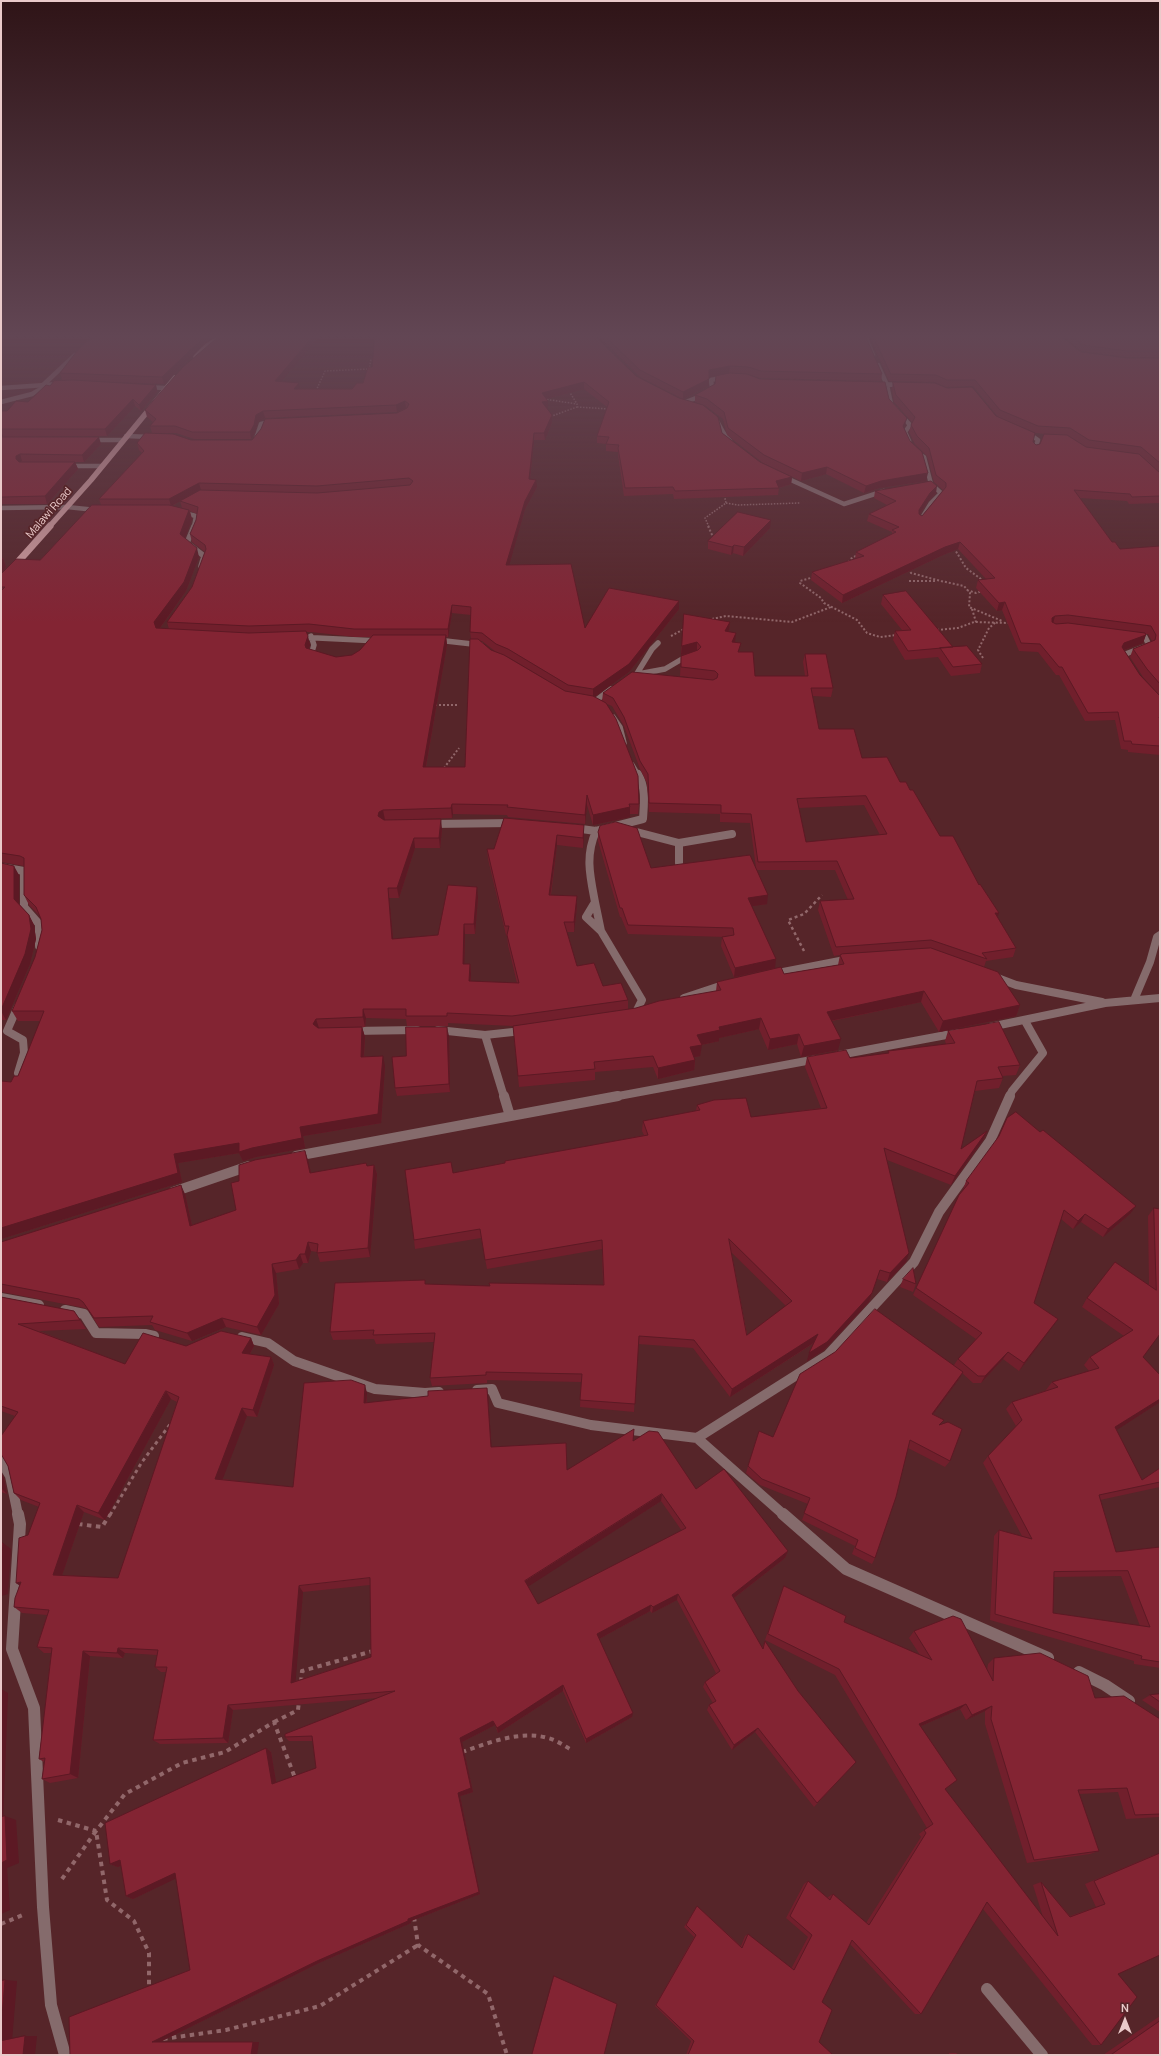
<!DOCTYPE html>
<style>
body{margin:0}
#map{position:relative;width:1161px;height:2056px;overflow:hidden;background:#562529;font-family:Manrope,sans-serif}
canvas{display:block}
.frame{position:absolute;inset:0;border:2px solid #eacaca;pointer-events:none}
.north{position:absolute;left:1105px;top:2000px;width:40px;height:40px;-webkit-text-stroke:3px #562529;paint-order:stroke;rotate:0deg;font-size:11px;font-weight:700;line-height:16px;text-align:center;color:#eacaca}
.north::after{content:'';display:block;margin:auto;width:14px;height:18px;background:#eacaca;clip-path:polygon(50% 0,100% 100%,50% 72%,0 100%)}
</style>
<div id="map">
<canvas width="1161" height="2056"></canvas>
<div class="frame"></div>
<div class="north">N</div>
</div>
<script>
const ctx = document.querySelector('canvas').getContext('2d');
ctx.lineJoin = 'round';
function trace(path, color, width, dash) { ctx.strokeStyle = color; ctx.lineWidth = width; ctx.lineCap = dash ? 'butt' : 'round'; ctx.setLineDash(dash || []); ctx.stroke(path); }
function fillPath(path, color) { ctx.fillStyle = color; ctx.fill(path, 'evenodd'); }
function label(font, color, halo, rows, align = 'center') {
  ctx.font = font + ' Manrope,sans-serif'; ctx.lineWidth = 3.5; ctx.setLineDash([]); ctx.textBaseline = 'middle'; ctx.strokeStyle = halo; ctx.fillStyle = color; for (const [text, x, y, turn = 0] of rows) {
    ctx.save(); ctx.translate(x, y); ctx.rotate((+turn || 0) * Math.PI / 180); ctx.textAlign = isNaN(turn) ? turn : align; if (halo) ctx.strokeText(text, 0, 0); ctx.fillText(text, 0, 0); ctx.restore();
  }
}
trace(new Path2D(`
 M 369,370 L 371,359
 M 316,391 L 325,371 L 369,369
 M 569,391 L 577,404
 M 544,399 L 577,404 L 577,407 L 549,417
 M 577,407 L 609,409
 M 726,503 L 738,505 L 800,503
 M 709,527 L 705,518 L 726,503 L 724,494`), '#91676a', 1.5, [1.5, 1.5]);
trace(new Path2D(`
 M 708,526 L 713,537
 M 954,548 L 966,568 L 985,582
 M 849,562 L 849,560 L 857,555
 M 908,569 L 911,573 L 941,581
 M 814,577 L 800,581 L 800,583 L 821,598 L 824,603 L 857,620 L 867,633 L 880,637 L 896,635
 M 909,581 L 936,581
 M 941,581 L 964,586 L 970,593 L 969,607 L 1002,621
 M 967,590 L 976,593 L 982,591
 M 972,609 L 976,622
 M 712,619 L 726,616 L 792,622 L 831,607
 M 937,630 L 958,628 L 974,622 L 1009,623
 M 671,636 L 686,628
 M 983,658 L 978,650 L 989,628 L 996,622
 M 435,705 L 457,705
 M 444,768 L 459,748`), '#91676a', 2, [2, 2]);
trace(new Path2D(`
 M 804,951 L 788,920 L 804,914 L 822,895`), '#91676a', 2.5, [3, 3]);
trace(new Path2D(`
 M 110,1515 L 142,1462 L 171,1423`), '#91676a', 3, [3.5, 3.5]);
trace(new Path2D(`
 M 78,1524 L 102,1527 L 110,1514
 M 301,1682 L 302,1671 L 373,1651
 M 274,1722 L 298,1710 L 299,1701
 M 462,1752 C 488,1743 520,1730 548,1738 C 556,1740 563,1745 570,1749
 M 58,1820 L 96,1831 L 125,1794 L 182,1763 L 225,1752 L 274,1722 L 295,1778
 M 62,1879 L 96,1831 L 107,1900 L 134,1921 L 149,1953 L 149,1987
 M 414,1917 L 418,1945 L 488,1994 L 507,2055
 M 1,1924 L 25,1914
 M 163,2039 L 226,2030 L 320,2006 L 418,1945`), '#91676a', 4, [4.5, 4.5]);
trace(new Path2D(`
 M 1,402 L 32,394 L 46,386
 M 67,466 L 102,466`), '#856b6c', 4.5);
trace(new Path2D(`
 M 865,335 L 873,355
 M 878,365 L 887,385 L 891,404 L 910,425 L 905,432 L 909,441
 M 876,384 L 903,385
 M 42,386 L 75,355
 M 145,387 L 165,388
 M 1,388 L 60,384
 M 683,403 L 696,398 L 712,388 L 711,380 L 725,377
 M 711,414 C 720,422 721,433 730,441
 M 1025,431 L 1038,440 L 1035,449
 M 126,436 L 151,437
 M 256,439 L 261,424 L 273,421
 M 90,440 L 123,440
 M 915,451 L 924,457 L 931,484 L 941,493 L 931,503 L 922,518
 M 782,476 L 844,504 L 884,491
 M 1,508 L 67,507 L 96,510
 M 180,512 L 196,516 L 194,527`), '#856b6c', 4.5);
trace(new Path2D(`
 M 194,526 L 187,543 L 204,556 L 201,566
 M 311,636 L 314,645 L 311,655 L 317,657
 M 297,637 L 379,641
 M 437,640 L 481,645
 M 1126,660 L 1123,655 L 1149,645 L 1145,637 L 1135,635
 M 638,674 L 665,669 L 682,659 L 691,657
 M 643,676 L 636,675 L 652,649 L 658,643
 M 594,702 L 611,689
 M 613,717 L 620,727 L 624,743
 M 632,765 L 638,775`), '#856b6c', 5.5);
trace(new Path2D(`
 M 432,824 L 512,823
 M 574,828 L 596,831 L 643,819 C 644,804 646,787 638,774
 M 629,830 L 679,843 L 732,834
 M 596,831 C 585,856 590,876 595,902 L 586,917 L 601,931 L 642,1000 L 635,1014
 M 679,843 L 679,863
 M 1,867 L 24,871 L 24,907 L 39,924 L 39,946
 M 595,902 L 601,931
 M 773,974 L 850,959
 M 995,977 L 1016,985 L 1102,1002
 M 684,998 L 726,984
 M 1134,1000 L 1150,962 L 1157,937 L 1160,935
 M 18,1006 L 7,1031 L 23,1040 L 24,1053 L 18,1073
 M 990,1027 L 1105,1003 L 1160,998
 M 438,1030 L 485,1035 L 504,1097
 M 352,1031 L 417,1030
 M 485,1035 L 522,1031
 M 839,1055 L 957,1033
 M 613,1097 L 817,1059
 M 1009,1097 L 1012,1091 L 1043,1053 L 1025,1021`), '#856b6c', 8);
trace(new Path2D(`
 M 504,1096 L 510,1116
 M 296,1156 L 618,1096
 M 173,1192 L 249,1166
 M 1,1298 L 39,1305
 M 65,1310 L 84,1314 L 96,1333 L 145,1334 L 154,1336
 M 242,1337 L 268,1343 L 294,1361 L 375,1389 L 425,1393 L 439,1392
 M 477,1390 L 492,1389 L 498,1403 L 591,1425 L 697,1438 L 784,1515
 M 697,1438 L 828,1355 L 914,1262 L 939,1212 L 990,1141 L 1010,1096
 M 1,1461 L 10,1476 L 18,1515`), '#856b6c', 10);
trace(new Path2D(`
 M 18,1514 L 20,1524 L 12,1649 L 34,1708 L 43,1907 L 51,2005 L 65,2055
 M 783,1514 L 846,1569 L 1048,1658
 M 1079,1672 L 1105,1685 L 1129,1701
 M 987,1989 L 1042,2055`), '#856b6c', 12);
trace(new Path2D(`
 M 196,357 L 207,346 L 224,335
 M 49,527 L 91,480 L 175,378`), '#d29ea0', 5.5);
trace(new Path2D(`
 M 1,581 L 50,526`), '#d29ea0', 7);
fillPath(new Path2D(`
 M 100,335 L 217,335 L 206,342 L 164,384 L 111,382 L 156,385 L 157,391 L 141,411 L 135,406 L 107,436 L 2,437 L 101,444 L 84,462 L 21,462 L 75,462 L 78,469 L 47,504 L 1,504 L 1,411 L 7,411 L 28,402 L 50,386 L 67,380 L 62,380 L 60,373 Z
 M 221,335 L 320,335 L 281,381 L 300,389 L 352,389 L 363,383 L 636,376 L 722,433 L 760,462 L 792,477 L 791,484 L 779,488 L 778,495 L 674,499 L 673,494 L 624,496 L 618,455 L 618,452 L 606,451 L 606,444 L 597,443 L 597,436 L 607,407 L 584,389 L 546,399 L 548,401 L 548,408 L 546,408 L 552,422 L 545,440 L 534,440 L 530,479 L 537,487 L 525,509 L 509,565 L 585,628 L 679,609 L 629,672 L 594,697 L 602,701 L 603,693 L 703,679 L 680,676 L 681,656 L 697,651 L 681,655 L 684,614 L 730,622 L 729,630 L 728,632 L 740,652 L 755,676 L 805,676 L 803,662 L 805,654 L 833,688 L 831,697 L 813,696 L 819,729 L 910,790 L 940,836 L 979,885 L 997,918 L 1016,948 L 1013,957 L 986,961 L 984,967 L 1020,1005 L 1016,1016 L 939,1032 L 921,1002 L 832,1021 L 838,1050 L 801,1057 L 797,1044 L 768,1050 L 759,1029 L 719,1038 L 719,1041 L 701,1045 L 700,1056 L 694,1057 L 695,1060 L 694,1070 L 658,1079 L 653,1067 L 595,1072 L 595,1080 L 519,1087 L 513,1026 L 448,1023 L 448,1026 L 407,1026 L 406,1019 L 366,1018 L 365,1027 L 319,1028 L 362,1027 L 365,1037 L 364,1056 L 385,1066 L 381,1123 L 303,1136 L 305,1148 L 256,1157 L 243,1161 L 239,1153 L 178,1163 L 182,1182 L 1,1239 L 1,1081 L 11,1082 L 18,1076 L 40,1021 L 18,1021 L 12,1011 L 35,957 L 42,930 L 41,919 L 40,916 L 29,905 L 24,895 L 24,866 L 1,862 L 1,558 L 3,558 L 6,567 L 1,574 L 40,560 L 101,505 L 99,499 L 142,453 L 139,450 L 137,443 L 191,440 L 252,440 L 397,413 L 406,409 L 397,412 L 265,418 L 258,422 L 255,433 L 251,439 L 194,439 L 176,433 L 152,433 L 150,426 L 153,422 L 147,417 L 145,410 ZM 180,501 L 182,508 L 172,506 ZM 190,511 L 197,514 L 196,520 L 190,534 L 192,542 L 205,552 L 192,587 L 167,622 L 169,629 L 160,628 L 186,591 L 199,557 L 185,538 L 192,519 ZM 452,613 L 471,615 L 470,632 L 471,639 L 465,767 L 426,767 L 447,645 L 446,637 L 448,637 ZM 306,632 L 311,632 L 355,637 L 372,637 L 360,650 L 352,655 L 336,657 L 308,649 L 310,645 ZM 480,641 L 482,641 L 496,652 L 491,650 ZM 505,656 L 508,657 L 565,691 ZM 607,704 L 612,706 L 624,726 L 640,769 L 647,783 L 649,812 L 720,814 L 720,822 L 750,823 L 756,868 L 651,868 L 598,832 L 598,841 L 620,917 L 621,917 L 628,934 L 726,937 L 722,937 L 721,946 L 734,977 L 775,968 L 751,906 L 767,904 L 757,870 L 835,870 L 848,900 L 820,901 L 818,910 L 834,956 L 840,955 L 838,965 L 784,974 L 717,982 L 716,991 L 636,1008 L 628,1010 L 628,1000 L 603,986 L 577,966 L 567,932 L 574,932 L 577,906 L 551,895 L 557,845 L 583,848 L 584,835 L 504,818 L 494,849 L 487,849 L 488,859 L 506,935 L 507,936 L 508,945 L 517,983 L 471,981 L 471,974 L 470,964 L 464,964 L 465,934 L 475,934 L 478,897 L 438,935 L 393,939 L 389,898 L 399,898 L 415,848 L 440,848 L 442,829 L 384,820 L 385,820 L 452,818 L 453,814 L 507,815 L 508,817 L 585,824 L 587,805 L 593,825 L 630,817 L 630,814 L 638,814 L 639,804 ZM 864,805 L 880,835 L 806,842 L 799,808 Z
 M 597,335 L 865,335 L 882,374 L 881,381 L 760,378 L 748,374 L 729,373 L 709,377 L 708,386 L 683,399 L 640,377 Z
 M 869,335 L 1059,335 L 1081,352 L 1127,358 L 1160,358 L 1160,503 L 1129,504 L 1127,501 L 1080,498 L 1112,542 L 1120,549 L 1160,546 L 1160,755 L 1128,752 L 1128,750 L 1121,749 L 1115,720 L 1085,721 L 1059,675 L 1056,675 L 1038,652 L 1019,651 L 1002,610 L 997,611 L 976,588 L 978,580 L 986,579 L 958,549 L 943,555 L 842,603 L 811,580 L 812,572 L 855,559 L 856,552 L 892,534 L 892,532 L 867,521 L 869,514 L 887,505 L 874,498 L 875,491 L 936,493 L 928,501 L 919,515 L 922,516 L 943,490 L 934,482 L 927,456 L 915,444 L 909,432 L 911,425 L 912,422 L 894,402 L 892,389 L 893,382 L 996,416 L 1033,442 L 1036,445 L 1040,444 L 1053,435 L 1036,433 L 998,417 L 973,386 L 946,387 L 934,382 L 889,381 ZM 1066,623 L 1093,626 L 1056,624 L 1055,624 ZM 1146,634 L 1148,634 L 1152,641 L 1133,649 L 1130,657 L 1143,677 L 1160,696 L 1140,675 L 1124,650 L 1143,643 Z
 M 1061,335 L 1160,335 L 1160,358 L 1125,357 L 1081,351 Z
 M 760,379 L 889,399 L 905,425 L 904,428 L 926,481 L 879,488 L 864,493 L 826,474 L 801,481 L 763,463 L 727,435 L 723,419 L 706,406 L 695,402 L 695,395 Z
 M 770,528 L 743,556 L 733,553 L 731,555 L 708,549 L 708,541 Z
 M 883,595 L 953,647 L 982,664 L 980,673 L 951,676 L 938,657 L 905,660 L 893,640 L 895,631 L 902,630 L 881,604 Z
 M 1,863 L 19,875 L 19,904 L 29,915 L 34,925 L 36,939 L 30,964 L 6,1020 L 1,1020 Z
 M 948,1031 L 1020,1065 L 1016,1075 L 1002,1076 L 1003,1078 L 999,1088 L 975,1091 L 961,1149 L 987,1131 L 983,1140 L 951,1185 L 887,1160 L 906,1262 L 887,1282 L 877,1279 L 869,1302 L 824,1350 L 807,1361 L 814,1343 L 730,1397 L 693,1348 L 638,1344 L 634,1412 L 580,1407 L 581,1382 L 487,1380 L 487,1383 L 432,1386 L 430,1378 L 434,1342 L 376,1344 L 374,1339 L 333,1340 L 330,1332 L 426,1284 L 490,1286 L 603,1285 L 602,1249 L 487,1269 L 481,1238 L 415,1249 L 414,1240 L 453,1173 L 505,1163 L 644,1135 L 642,1131 L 643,1121 L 696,1111 L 697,1105 L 751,1117 L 821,1108 L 805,1067 L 807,1057 L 850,1058 L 888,1053 L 888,1051 L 946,1044 L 945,1041 ZM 731,1252 L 786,1306 L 747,1335 Z
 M 449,1036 L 450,1092 L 397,1096 L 395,1088 L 406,1056 Z
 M 305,1151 L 311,1173 L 367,1166 L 374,1165 L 377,1174 L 370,1257 L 320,1262 L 317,1252 L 311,1251 L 308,1263 L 303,1263 L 299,1269 L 276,1273 L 279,1304 L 261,1335 L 226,1327 L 192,1341 L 155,1330 L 152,1325 L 99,1327 L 88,1310 L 85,1308 L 2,1292 L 1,1292 L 1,1242 L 185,1194 L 192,1225 L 236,1210 L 239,1181 Z
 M 966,1181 L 1130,1214 L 1103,1237 L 1081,1222 L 1073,1229 L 1061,1219 L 1034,1303 L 1058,1319 L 1019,1371 L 1003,1359 L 981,1383 L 973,1383 L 962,1373 L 959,1379 L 933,1414 L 944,1420 L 941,1424 L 950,1461 L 945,1467 L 908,1448 L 875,1558 L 872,1564 L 852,1554 L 855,1546 L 802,1520 L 808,1504 L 760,1485 L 746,1473 L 748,1466 L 773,1437 L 954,1365 L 958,1359 L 976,1339 L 913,1295 L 959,1195 L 964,1190 L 963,1190 Z
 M 1154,1208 L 1160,1334 L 1143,1357 L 1160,1375 L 1160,1402 L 1116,1430 L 1142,1480 L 1160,1468 L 1160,1487 L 1100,1500 L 1116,1552 L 1160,1547 L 1160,1668 L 1134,1664 L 1134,1661 L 990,1620 L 994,1536 L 999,1530 L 1022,1536 L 983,1463 L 988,1456 L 1016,1426 L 1006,1409 L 1012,1402 L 1047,1390 L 1046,1390 L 1052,1382 L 1089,1371 L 1084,1365 L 1090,1357 L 1124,1336 L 1082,1307 L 1087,1298 L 1149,1285 L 1148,1216 ZM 1121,1576 L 1140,1626 L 1053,1613 L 1054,1577 Z
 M 903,1279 L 916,1284 L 913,1292 L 900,1287 Z
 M 1,1297 L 74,1311 L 86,1329 L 39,1331 L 125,1364 L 186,1346 L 251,1338 L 254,1346 L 250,1354 L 271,1357 L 274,1365 L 257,1417 L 247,1416 L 222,1479 L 293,1487 L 367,1393 L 367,1403 L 488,1396 L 491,1447 L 567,1470 L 633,1441 L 696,1489 L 788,1551 L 785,1558 L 734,1598 L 762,1648 L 765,1641 L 798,1691 L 856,1762 L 814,1807 L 755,1732 L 732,1750 L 707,1710 L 709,1705 L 713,1703 L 703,1687 L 705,1682 L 716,1673 L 677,1600 L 652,1613 L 650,1611 L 599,1639 L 632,1717 L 586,1743 L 563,1691 L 498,1733 L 495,1725 L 462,1742 L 473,1792 L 460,1796 L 480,1894 L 411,1921 L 411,1923 L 321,1962 L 160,2042 L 259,2042 L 70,2055 L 190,1970 L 176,1878 L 133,1899 L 126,1896 L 121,1865 L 118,1867 L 110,1864 L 266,1748 L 271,1752 L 276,1783 L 316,1768 L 313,1741 L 289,1741 L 285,1737 L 378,1698 L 233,1710 L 228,1743 L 160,1744 L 153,1740 L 166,1672 L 161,1672 L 155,1667 L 157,1655 L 125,1653 L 123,1658 L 90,1656 L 78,1778 L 50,1783 L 42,1779 L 44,1762 L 39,1759 L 51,1653 L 44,1653 L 37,1647 L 47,1615 L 22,1613 L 14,1607 L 19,1586 L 28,1535 L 39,1507 L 21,1500 L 14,1493 L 8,1466 L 2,1455 L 1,1455 L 1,1436 L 15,1416 L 1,1411 ZM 171,1399 L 177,1402 L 118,1578 L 62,1575 L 84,1512 L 105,1520 ZM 661,1501 L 682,1531 L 538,1604 L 528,1586 ZM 370,1585 L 371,1657 L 295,1681 L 303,1592 Z
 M 1,1473 L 4,1478 L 7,1494 L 1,1492 Z
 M 784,1586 L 844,1622 L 920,1655 L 909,1638 L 914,1631 L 987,1670 L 988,1664 L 994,1658 L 1095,1698 L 1160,1719 L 1160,1817 L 1126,1819 L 1118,1792 L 1079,1794 L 1099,1851 L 1090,1854 L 1027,1863 L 985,1724 L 985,1711 L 966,1720 L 960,1709 L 921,1726 L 945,1789 L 1043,1917 L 1033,1885 L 1041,1882 L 1070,1916 L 1096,1907 L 1085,1884 L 1154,1855 L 1160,1853 L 1160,1955 L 1118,1974 L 1101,2045 L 1092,2045 L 983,1909 L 921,2014 L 915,2014 L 850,1944 L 822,2002 L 819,2042 L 833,2055 L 686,2055 L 691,2041 L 655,2006 L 694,1937 L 684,1927 L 697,1906 L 741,1946 L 745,1936 L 748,1934 L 791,1969 L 808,1937 L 786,1918 L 804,1884 L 808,1881 L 828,1898 L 828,1897 L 833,1894 L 866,1923 L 921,1837 L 919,1834 L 927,1828 L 835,1675 L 765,1640 L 781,1592 Z
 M 1160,1694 L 1160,1712 L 1142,1700 L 1150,1695 Z
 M 1160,2016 L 1160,2055 L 1103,2055 Z
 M 949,2053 L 956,2053 L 959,2055 L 949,2055 Z`), '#711f2c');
fillPath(new Path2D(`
 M 93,335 L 100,335 L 93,338 Z
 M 206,335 L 217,335 L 206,342 L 164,384 L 162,377 Z
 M 314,335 L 320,335 L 276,388 L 275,381 Z
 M 730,366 L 729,373 L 709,377 L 708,386 L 683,399 L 683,392 L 709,370 Z
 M 584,382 L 584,389 L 542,400 L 542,393 Z
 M 299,383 L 300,389 L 294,389 Z
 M 156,385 L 157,391 L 141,411 L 139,405 Z
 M 133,399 L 135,406 L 107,436 L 105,429 Z
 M 405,401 L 406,408 L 397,412 L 396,405 Z
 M 548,401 L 548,408 L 542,409 L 542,402 Z
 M 263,411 L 265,418 L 258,422 L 255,433 L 251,439 L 250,432 L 256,415 Z
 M 552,415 L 552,422 L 545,440 L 544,433 Z
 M 907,418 L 905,425 L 902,434 L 903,426 Z
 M 1,431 L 3,436 L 1,437 Z
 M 534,433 L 534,440 L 529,486 L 529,479 Z
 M 99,437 L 101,444 L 84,462 L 82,455 Z
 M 20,454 L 22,461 L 19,463 L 16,459 L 16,456 Z
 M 75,462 L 78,469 L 47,504 L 45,496 Z
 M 827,467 L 826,474 L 801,481 L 802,473 Z
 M 928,473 L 926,481 L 879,488 L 864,493 L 866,486 L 881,481 Z
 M 792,477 L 791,484 L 778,488 L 776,481 Z
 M 536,480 L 537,487 L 525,509 L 507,573 L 506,565 L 525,501 Z
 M 199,483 L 201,490 L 171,506 L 169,499 Z
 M 937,486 L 936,493 L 928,501 L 917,518 L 919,510 L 930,493 Z
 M 189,510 L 192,519 L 183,544 L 180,534 Z
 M 771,520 L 770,528 L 743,556 L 744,547 Z
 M 960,542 L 958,549 L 943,555 L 842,603 L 843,595 L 945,547 Z
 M 734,545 L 733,553 L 731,555 L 732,547 Z
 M 197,548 L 199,557 L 186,591 L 157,632 L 154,622 Z
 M 3,558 L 6,567 L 1,574 L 1,560 Z
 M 679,601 L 679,609 L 629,672 L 593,698 L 593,689 Z
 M 1005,602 L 1002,610 L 997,611 L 999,603 Z
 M 452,605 L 452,613 L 448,637 L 448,629 Z
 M 1055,616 L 1053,624 L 1049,626 L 1052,618 Z
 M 730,622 L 729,630 L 724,640 L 725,631 Z
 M 736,633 L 735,642 L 731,650 L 732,642 Z
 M 446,635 L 447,645 L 424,777 L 423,767 Z
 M 1146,635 L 1143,643 L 1121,651 L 1122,647 L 1124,643 Z
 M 308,636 L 310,645 L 307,654 L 305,645 Z
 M 697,642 L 697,651 L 681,655 L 682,646 Z
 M 587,795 L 587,805 L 585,824 L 585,815 Z
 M 452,804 L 453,814 L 452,818 L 451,808 Z
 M 630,807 L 630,817 L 593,825 L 593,815 Z
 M 383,810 L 385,820 L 381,822 L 378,816 L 379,812 Z
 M 441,819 L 442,829 L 440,848 L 439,838 Z
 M 584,825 L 584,835 L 583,848 L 583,838 Z
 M 557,835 L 557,845 L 549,905 L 549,895 Z
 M 414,838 L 415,848 L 399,898 L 397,888 Z
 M 14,866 L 19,875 L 19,909 L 14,899 Z
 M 477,887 L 478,897 L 475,934 L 474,924 Z
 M 388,888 L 394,948 L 392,939 Z
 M 768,895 L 767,904 L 746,907 L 748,898 Z
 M 577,896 L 577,906 L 574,932 L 574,922 Z
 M 995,913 L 999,913 L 996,922 Z
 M 29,915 L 34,925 L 36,939 L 30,964 L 6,1020 L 1,1011 L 1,1010 Z
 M 464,924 L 465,934 L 464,974 L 463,964 Z
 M 776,959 L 775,968 L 734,977 L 735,968 Z
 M 470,964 L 471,974 L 470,991 L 469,981 Z
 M 924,991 L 921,1002 L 825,1022 L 827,1012 Z
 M 1020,1005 L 1016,1016 L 939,1032 L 943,1021 Z
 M 363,1009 L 366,1018 L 365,1027 L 363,1017 Z
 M 761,1018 L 759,1029 L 719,1038 L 719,1041 L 696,1046 L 697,1035 L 719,1027 Z
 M 316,1019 L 319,1028 L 316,1034 L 313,1024 Z
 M 362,1027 L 365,1037 L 363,1066 L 361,1057 Z
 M 447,1027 L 449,1036 L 450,1092 L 449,1084 Z
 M 799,1034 L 797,1044 L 768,1050 L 770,1039 Z
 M 841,1039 L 838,1050 L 801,1057 L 804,1046 Z
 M 702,1045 L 700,1056 L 689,1058 L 690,1047 Z
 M 383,1056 L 385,1066 L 381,1123 L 303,1136 L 305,1148 L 256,1157 L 243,1161 L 239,1153 L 178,1163 L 182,1182 L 1,1239 L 1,1228 L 174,1154 L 300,1127 Z
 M 695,1060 L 694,1070 L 658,1079 L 658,1068 Z
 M 987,1131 L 983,1140 L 951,1185 L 955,1176 Z
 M 305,1151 L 308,1160 L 313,1182 L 310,1173 Z
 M 374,1165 L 377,1174 L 370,1257 L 368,1248 Z
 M 181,1185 L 185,1194 L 194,1235 L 190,1226 Z
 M 1136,1206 L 1130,1214 L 1103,1237 L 1108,1229 Z
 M 1085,1214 L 1081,1222 L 1073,1229 L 1078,1221 Z
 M 308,1242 L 311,1251 L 308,1263 L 305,1254 Z
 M 909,1253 L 906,1262 L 887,1282 L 890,1273 Z
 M 300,1254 L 303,1263 L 299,1269 L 296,1260 Z
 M 272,1264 L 276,1273 L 279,1304 L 261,1335 L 257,1327 Z
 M 872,1293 L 869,1302 L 824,1350 L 807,1361 L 809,1353 Z
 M 222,1318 L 226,1327 L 192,1341 L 187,1333 Z
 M 1058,1319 L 1053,1326 L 1019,1371 L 1024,1363 Z
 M 818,1334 L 815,1342 L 730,1397 L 732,1389 Z
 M 251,1338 L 254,1346 L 246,1361 L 242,1353 Z
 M 1008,1352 L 1003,1359 L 981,1383 L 985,1376 Z
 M 271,1357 L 274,1365 L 257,1417 L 253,1410 Z
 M 963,1372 L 959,1379 L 928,1421 L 932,1414 Z
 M 365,1385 L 367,1393 L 366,1411 L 364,1403 Z
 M 487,1388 L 488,1396 L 492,1454 L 491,1447 Z
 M 166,1391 L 171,1399 L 105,1520 L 98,1513 Z
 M 1160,1399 L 1160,1402 L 1109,1435 L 1115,1427 Z
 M 242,1408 L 247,1416 L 220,1486 L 215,1479 Z
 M 1,1473 L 4,1478 L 7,1494 L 1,1488 Z
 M 662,1494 L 661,1501 L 526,1588 L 525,1581 Z
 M 77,1505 L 84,1512 L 60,1581 L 53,1575 Z
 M 3,1543 L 11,1549 L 8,1594 L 1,1596 L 1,1571 Z
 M 788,1551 L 785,1558 L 730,1601 L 732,1595 Z
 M 21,1582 L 24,1589 L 16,1583 Z
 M 299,1586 L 303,1592 L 295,1688 L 291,1683 Z
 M 678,1594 L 677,1600 L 652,1613 L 653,1607 Z
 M 651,1605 L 650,1611 L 597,1640 L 597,1634 Z
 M 118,1648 L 125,1653 L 123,1658 L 117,1653 Z
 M 83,1651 L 90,1656 L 78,1778 L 70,1774 Z
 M 563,1685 L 563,1691 L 498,1733 L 497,1728 Z
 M 1,1689 L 8,1693 L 3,1825 L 1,1824 Z
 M 966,1704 L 960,1709 L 914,1729 L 919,1724 Z
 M 228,1705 L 233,1710 L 228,1743 L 223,1738 Z
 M 992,1706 L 985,1711 L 966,1720 L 972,1715 Z
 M 633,1713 L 632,1717 L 586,1743 L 586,1739 Z
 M 493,1721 L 495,1725 L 462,1742 L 473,1792 L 460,1796 L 480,1894 L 411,1921 L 411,1923 L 321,1962 L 160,2042 L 152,2042 L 317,1961 L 408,1919 L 458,1793 L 460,1738 Z
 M 758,1728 L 755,1732 L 732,1750 L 734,1745 Z
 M 266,1748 L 271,1752 L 277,1788 L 272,1784 Z
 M 5,1816 L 16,1820 L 19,1863 L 7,1868 L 10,1910 L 1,1914 L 1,1863 Z
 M 120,1860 L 127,1862 L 118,1867 L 110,1864 Z
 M 175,1873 L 181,1876 L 133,1899 L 126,1896 Z
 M 5,1980 L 17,1981 L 12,2041 L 1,2041 L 1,2028 Z
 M 25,2036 L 37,2036 L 35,2055 L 23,2055 Z
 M 253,2042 L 259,2042 L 257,2055 L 251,2055 Z`), '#5c1924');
const building = new Path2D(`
 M 100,335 L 206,335 L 162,377 L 60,373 L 77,351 L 86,342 Z
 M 221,335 L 314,335 L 275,381 L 299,383 L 294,389 L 352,389 L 357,383 L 363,383 L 368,367 L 372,367 L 375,335 L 594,335 L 636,376 L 679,398 L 703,405 L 718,417 L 722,433 L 760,462 L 792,477 L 776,481 L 779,488 L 675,491 L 673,487 L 625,488 L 618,448 L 619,445 L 606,444 L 609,437 L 597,436 L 609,402 L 584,382 L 542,393 L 548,401 L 542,402 L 552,415 L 544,433 L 534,433 L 529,479 L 536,480 L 525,501 L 506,565 L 571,564 L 585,628 L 609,588 L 679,601 L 629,664 L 593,689 L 568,685 L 508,649 L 496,644 L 482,633 L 470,632 L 471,607 L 452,605 L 448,629 L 354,629 L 309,624 L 249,626 L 167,622 L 192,587 L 206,549 L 205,545 L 190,534 L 196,520 L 198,507 L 180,501 L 200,490 L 317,493 L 410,485 L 413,481 L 409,478 L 317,486 L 199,483 L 169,499 L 99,499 L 144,451 L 137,443 L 145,433 L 173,434 L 191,440 L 252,440 L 261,429 L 265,419 L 397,413 L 407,408 L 409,404 L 405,401 L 396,405 L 263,411 L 256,415 L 254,425 L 250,432 L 192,432 L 175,426 L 150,426 L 156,419 L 145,410 L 183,367 Z
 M 604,335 L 865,335 L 882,374 L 761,371 L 748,367 L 730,366 L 709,370 L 709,379 L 683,392 L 640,370 Z
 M 873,335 L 1059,335 L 1081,352 L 1127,358 L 1160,358 L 1160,463 L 1141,447 L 1089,440 L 1070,428 L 1038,426 L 1000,410 L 975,380 L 947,380 L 936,375 L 891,374 Z
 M 1071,335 L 1160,335 L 1160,351 L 1127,351 L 1083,345 Z
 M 730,373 L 747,374 L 760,379 L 885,382 L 889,399 L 907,418 L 903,426 L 910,441 L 922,452 L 928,473 L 881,481 L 866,486 L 827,467 L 802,473 L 764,455 L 728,428 L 724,412 L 707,399 L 695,395 L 715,384 L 716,376 Z
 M 73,380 L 156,385 L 139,405 L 133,399 L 105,429 L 1,429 L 1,411 L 7,411 L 16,401 L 28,402 L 46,385 L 50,386 L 54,381 Z
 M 893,382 L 935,383 L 947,388 L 972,387 L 996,416 L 1035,433 L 1033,442 L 1036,445 L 1040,444 L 1044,434 L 1067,435 L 1086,447 L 1139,454 L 1160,473 L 1160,496 L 1132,497 L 1130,494 L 1074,490 L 1112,542 L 1115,542 L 1120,549 L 1160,546 L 1160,684 L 1147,669 L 1133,649 L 1155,640 L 1156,635 L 1151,626 L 1068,615 L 1055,616 L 1052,618 L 1052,622 L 1056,624 L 1068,623 L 1145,633 L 1146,635 L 1124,643 L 1122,647 L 1140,675 L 1160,696 L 1160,717 L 1159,717 L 1160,720 L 1160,746 L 1132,744 L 1131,741 L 1124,741 L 1118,712 L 1088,713 L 1062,667 L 1059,667 L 1040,644 L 1021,643 L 1005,602 L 999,603 L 978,580 L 995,578 L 960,542 L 945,547 L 843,595 L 812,572 L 864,556 L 856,552 L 896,532 L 892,530 L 899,527 L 869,514 L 896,501 L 875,491 L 931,481 L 937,486 L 930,493 L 919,510 L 919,514 L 922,516 L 946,487 L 946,483 L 936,475 L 929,448 L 917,436 L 911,425 L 915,417 L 896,395 Z
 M 1,437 L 99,437 L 82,455 L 20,454 L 16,456 L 16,459 L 19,462 L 75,462 L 45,496 L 3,497 L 1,497 Z
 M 92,505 L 169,505 L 189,510 L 180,534 L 197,548 L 184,582 L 154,622 L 156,628 L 249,633 L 306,631 L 308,636 L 305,645 L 306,648 L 336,657 L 352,655 L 360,650 L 373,635 L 446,635 L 423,767 L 465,767 L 470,639 L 478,639 L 491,650 L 504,655 L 565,691 L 593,696 L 606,703 L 616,719 L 638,776 L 639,804 L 629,804 L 630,807 L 593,815 L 587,795 L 585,815 L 507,807 L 508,805 L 452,804 L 451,808 L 383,810 L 379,812 L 378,816 L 384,820 L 441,819 L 439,838 L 414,838 L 397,888 L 388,888 L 392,939 L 438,935 L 448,885 L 477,887 L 474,924 L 464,924 L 463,964 L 470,964 L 469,981 L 519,983 L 507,935 L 509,926 L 505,926 L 487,849 L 494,849 L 504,818 L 584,825 L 583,838 L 557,835 L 549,895 L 577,896 L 574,922 L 564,922 L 577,966 L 594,963 L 603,986 L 621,983 L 628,1000 L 512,1016 L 447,1013 L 447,1016 L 406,1016 L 406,1009 L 363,1009 L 363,1017 L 316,1019 L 313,1024 L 318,1028 L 362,1027 L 361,1057 L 383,1056 L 378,1114 L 300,1127 L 302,1138 L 252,1148 L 239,1152 L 239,1143 L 174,1154 L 178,1173 L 1,1228 L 1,1081 L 11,1082 L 14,1076 L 18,1076 L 44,1011 L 12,1011 L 35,957 L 42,930 L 41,919 L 36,907 L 24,895 L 24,858 L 20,856 L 1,853 L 1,591 L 5,587 L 1,587 L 1,574 L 16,559 L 40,560 Z
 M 738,512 L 771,520 L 744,547 L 734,545 L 732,547 L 708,541 Z
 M 906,591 L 953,647 L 908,651 L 895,631 L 911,630 L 883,595 Z
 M 684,614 L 730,622 L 725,631 L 736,633 L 732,642 L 741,643 L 738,652 L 753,652 L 755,676 L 808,676 L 805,654 L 826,654 L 833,688 L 811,688 L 819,729 L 854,729 L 862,758 L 887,757 L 900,782 L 906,782 L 910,790 L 913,790 L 940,836 L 953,836 L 979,885 L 980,884 L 999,913 L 995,913 L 1016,948 L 982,953 L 987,959 L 931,940 L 836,947 L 820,901 L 854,899 L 837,861 L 758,862 L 751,814 L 721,813 L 721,805 L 649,803 L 648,774 L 640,761 L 624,717 L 613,698 L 603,693 L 632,672 L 713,680 L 717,678 L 718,674 L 715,671 L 681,667 L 681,656 L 698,650 L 701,647 L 697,642 L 682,646 ZM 866,796 L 887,834 L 806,842 L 797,799 Z
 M 967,646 L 982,664 L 953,667 L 940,648 Z
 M 616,822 L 637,828 L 651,868 L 750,855 L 768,895 L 748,898 L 776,959 L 735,968 L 722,937 L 734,935 L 733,928 L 628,925 L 622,908 L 620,908 L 598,832 L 600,826 Z
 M 1,863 L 14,866 L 14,899 L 29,915 L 31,929 L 25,954 L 1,1010 Z
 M 931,948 L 998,972 L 1020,1005 L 943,1021 L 924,991 L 827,1012 L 841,1039 L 804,1046 L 799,1034 L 770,1039 L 761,1018 L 719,1027 L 720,1030 L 697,1035 L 702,1045 L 690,1047 L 695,1060 L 658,1068 L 653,1056 L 594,1062 L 595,1069 L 518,1076 L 513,1026 L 636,1008 L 659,1001 L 721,990 L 717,982 L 781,967 L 784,974 L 844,964 L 840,955 L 842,954 Z
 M 999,1022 L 1020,1065 L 998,1067 L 1003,1078 L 977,1081 L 961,1149 L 987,1131 L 955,1176 L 884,1148 L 909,1253 L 890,1273 L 880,1270 L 872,1293 L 827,1342 L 809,1353 L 818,1334 L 732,1389 L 694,1340 L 639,1336 L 635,1404 L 580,1400 L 582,1374 L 486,1372 L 486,1375 L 430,1378 L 435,1333 L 373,1335 L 374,1330 L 330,1332 L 335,1283 L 425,1280 L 425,1284 L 490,1286 L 489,1283 L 604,1285 L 602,1240 L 485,1260 L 480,1229 L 414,1240 L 405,1170 L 451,1162 L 453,1173 L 505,1163 L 505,1161 L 648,1135 L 643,1121 L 700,1110 L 697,1105 L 714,1100 L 746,1098 L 751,1117 L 827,1108 L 807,1057 L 846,1050 L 850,1058 L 889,1053 L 888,1051 L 946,1044 L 955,1043 L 948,1031 ZM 729,1239 L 792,1301 L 747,1335 Z
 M 406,1027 L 447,1027 L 449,1084 L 395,1088 L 392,1057 L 406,1056 Z
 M 1016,1112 L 1040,1132 L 1043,1130 L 1136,1206 L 1108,1229 L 1085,1214 L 1078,1221 L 1064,1210 L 1034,1303 L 1058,1319 L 1024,1363 L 1008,1352 L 985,1376 L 978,1376 L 958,1359 L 982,1333 L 916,1288 L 959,1195 L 969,1183 L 966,1181 L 999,1136 L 1007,1118 Z
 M 305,1151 L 310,1173 L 366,1163 L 367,1166 L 374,1165 L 368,1248 L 317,1253 L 318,1244 L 308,1242 L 305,1254 L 300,1254 L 296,1260 L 272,1264 L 275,1295 L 257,1327 L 222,1318 L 187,1333 L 150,1322 L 153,1316 L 94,1318 L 83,1302 L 79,1299 L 1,1284 L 1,1242 L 181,1185 L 190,1226 L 236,1210 L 231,1183 L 239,1181 L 239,1165 L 255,1160 Z
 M 1154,1208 L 1160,1209 L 1160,1334 L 1143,1357 L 1160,1375 L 1160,1399 L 1115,1427 L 1142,1480 L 1160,1468 L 1160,1482 L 1099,1495 L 1116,1552 L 1160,1547 L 1160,1662 L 1141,1659 L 1142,1656 L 995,1614 L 999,1530 L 1032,1539 L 988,1456 L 1022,1420 L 1012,1402 L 1058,1387 L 1052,1382 L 1099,1368 L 1090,1357 L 1133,1330 L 1087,1298 L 1115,1262 L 1156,1290 ZM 1128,1571 L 1150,1627 L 1053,1613 L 1054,1572 Z
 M 913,1268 L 916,1284 L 903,1279 Z
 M 1,1297 L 74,1311 L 80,1320 L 18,1324 L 125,1364 L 143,1333 L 186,1346 L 221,1331 L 251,1338 L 242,1353 L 271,1357 L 253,1410 L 242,1408 L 215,1479 L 293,1487 L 304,1383 L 351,1380 L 365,1385 L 364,1403 L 428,1396 L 428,1391 L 487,1388 L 491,1447 L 566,1443 L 567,1470 L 634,1429 L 633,1441 L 649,1431 L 658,1432 L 696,1489 L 724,1469 L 788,1551 L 732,1595 L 763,1649 L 765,1641 L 798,1691 L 856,1762 L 817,1803 L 758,1728 L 734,1745 L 709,1705 L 716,1701 L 705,1682 L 720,1671 L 678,1594 L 653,1607 L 651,1605 L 597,1634 L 633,1713 L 586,1739 L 563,1685 L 497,1728 L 493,1721 L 460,1738 L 471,1788 L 458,1793 L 479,1892 L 408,1919 L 408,1921 L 317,1961 L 152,2042 L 253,2042 L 251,2055 L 70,2055 L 69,2017 L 190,1970 L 175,1873 L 126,1896 L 120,1860 L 110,1864 L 105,1823 L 266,1748 L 272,1784 L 316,1768 L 312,1736 L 285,1737 L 285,1734 L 395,1691 L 228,1705 L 223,1738 L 153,1740 L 167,1667 L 155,1667 L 158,1650 L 118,1648 L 117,1653 L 83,1651 L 70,1774 L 42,1779 L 45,1758 L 39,1759 L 52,1648 L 37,1647 L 49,1610 L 14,1607 L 15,1598 L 21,1582 L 16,1583 L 19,1538 L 28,1535 L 40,1503 L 14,1493 L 8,1466 L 1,1454 L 1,1436 L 18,1412 L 1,1406 ZM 166,1391 L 179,1397 L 118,1578 L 53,1575 L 77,1505 L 98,1513 ZM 662,1494 L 686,1528 L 538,1604 L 525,1581 ZM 370,1578 L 371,1657 L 291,1683 L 299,1586 Z
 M 875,1309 L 963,1372 L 932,1414 L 944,1420 L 939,1425 L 948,1422 L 962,1429 L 950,1461 L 910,1440 L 896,1497 L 875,1558 L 855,1548 L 858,1540 L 804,1513 L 810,1498 L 762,1479 L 748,1466 L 759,1431 L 773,1437 L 800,1374 L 835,1352 Z
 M 1,1543 L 3,1543 L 1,1571 Z
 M 784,1586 L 846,1616 L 844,1622 L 932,1660 L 914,1631 L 953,1616 L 961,1619 L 993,1681 L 994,1658 L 1040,1653 L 1088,1676 L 1095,1698 L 1124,1696 L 1160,1719 L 1160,1814 L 1135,1815 L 1127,1788 L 1078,1790 L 1099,1851 L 1034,1860 L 991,1719 L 992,1706 L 972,1715 L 966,1704 L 919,1724 L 957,1780 L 945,1789 L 1058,1936 L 1041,1882 L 1070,1917 L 1105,1904 L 1094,1881 L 1160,1853 L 1160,1955 L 1118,1974 L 1137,1997 L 1101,2045 L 987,1902 L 921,2014 L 852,1940 L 822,2002 L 832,2010 L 819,2042 L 833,2055 L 688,2055 L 694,2041 L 656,2005 L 696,1935 L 686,1925 L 697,1906 L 742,1948 L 748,1934 L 794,1970 L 812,1935 L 790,1916 L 808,1881 L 830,1900 L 833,1894 L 869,1925 L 926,1833 L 924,1830 L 933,1824 L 839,1669 L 768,1634 Z
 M 1160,1694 L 1160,1702 L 1150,1695 Z
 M 5,1816 L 7,1860 L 1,1863 L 1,1817 Z
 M 554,1976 L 617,2004 L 604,2055 L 532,2055 Z
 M 5,1980 L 1,2028 L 1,1981 Z
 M 1160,2021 L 1160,2055 L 1111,2055 Z
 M 25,2036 L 23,2055 L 1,2055 L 1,2041 Z`);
fillPath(building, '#832433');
trace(building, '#5c1924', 1);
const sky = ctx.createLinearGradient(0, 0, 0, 623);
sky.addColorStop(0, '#2f1417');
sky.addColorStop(0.54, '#624654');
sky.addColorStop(1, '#62465400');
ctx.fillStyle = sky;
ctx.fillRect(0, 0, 1161, 623);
label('11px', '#eacaca', '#562529', [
 ["Malawi Road",49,513,-49]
]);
</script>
